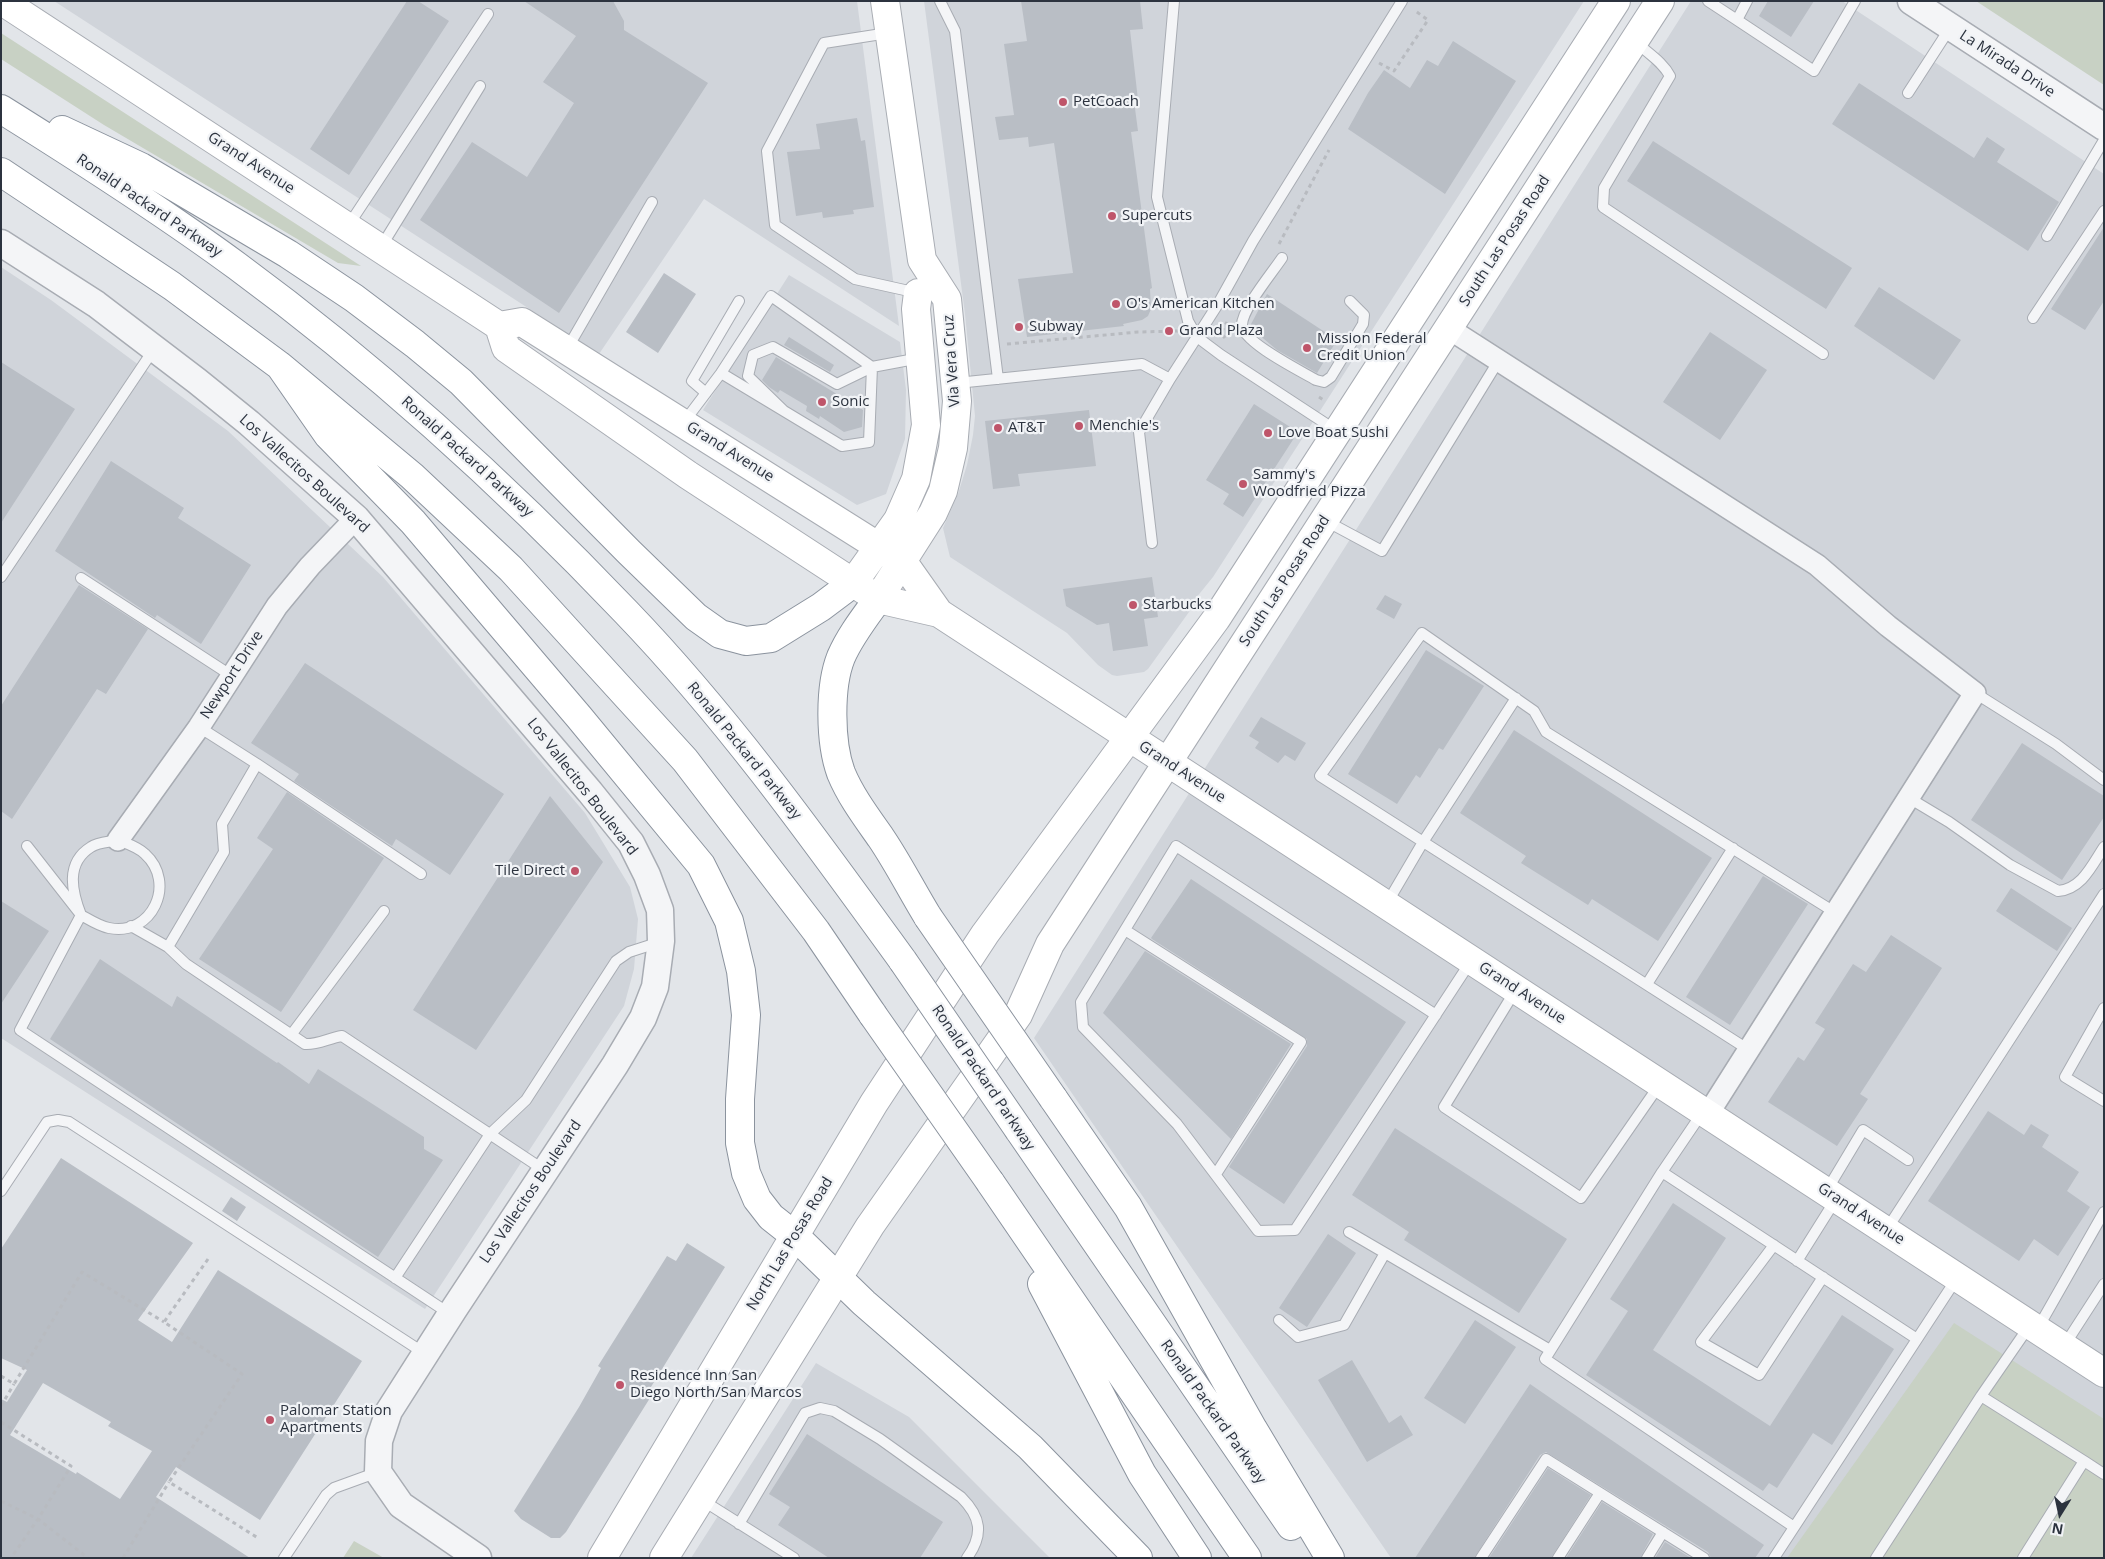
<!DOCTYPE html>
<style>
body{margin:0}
#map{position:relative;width:2105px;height:1559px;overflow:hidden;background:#e2e5e9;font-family:"Open Sans",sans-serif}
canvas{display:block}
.frame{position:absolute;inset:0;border:2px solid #2c333f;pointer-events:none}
.north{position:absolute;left:2035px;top:1489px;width:50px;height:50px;-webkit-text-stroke:4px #f1f3f6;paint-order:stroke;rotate:190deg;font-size:14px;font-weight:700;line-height:20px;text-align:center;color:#2c333f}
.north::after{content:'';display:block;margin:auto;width:18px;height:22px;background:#2c333f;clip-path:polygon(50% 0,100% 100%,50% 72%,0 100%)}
</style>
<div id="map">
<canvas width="2105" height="1559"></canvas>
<div class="frame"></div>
<div class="north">N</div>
</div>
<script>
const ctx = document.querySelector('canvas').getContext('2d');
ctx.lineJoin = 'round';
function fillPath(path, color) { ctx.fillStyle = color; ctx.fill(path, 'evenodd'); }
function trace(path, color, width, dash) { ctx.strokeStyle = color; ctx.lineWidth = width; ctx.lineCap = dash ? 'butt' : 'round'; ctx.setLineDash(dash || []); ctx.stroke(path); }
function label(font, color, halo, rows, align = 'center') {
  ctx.font = font + ' "Open Sans",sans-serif'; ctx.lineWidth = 4.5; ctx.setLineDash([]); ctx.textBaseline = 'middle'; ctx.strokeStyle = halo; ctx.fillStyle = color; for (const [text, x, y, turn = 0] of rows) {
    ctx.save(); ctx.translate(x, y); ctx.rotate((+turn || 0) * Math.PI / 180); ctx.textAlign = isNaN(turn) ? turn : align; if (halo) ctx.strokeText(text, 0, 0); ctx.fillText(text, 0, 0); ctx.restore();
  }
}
fillPath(new Path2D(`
 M 54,1 L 857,1 L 899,326 L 704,199 L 599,354 Z
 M 924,1 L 1584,1 L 1213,577 L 1196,598 L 1189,612 L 1148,669 L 1144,672 L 1117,676 L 1112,675 L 1098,665 L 1067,633 L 950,557 L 943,528 L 958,494 L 967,465 L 973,435 L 975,416 L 965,314 Z
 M 1691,1 L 1842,1 L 2104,174 L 2104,1558 L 1391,1558 L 1034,1038 Z
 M 1,267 L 51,300 L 228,431 L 383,577 L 585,813 L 630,887 L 638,919 L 634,969 L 624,1006 L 425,1309 L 1,1038 Z
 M 789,275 L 900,342 L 906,390 L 905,439 L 886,494 L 857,505 L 703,410 Z
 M 816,1363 L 909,1417 L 1050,1558 L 691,1558 Z`), '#d0d4da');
fillPath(new Path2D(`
 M 1976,1 L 2104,1 L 2104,85 Z
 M 1,33 L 361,266 L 338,263 L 104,125 L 1,59 Z
 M 1954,1323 L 2104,1419 L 2104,1558 L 1787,1558 Z
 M 354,1541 L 384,1558 L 343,1558 Z`), '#c8d1c4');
fillPath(new Path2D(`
 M 407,1 L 418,1 L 449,21 L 349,175 L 310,149 Z
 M 524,1 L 613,1 L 624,21 L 624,30 L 708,83 L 559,313 L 420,220 L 472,142 L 527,177 L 574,103 L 543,82 L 576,36 Z
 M 1021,1 L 1140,1 L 1143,29 L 1130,30 L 1138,100 L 1134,101 L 1138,131 L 1131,132 L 1152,288 L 1150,289 L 1151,309 L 1148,316 L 1142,320 L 1123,324 L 1124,326 L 1027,337 L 1018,279 L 1073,273 L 1054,143 L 1029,147 L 1028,137 L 999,140 L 995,117 L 1014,115 L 1004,44 L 1027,41 Z
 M 1768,1 L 1814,1 L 1791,37 L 1759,16 Z
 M 1453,41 L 1516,81 L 1445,194 L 1348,129 L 1368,93 L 1384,70 L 1410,88 L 1427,60 L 1438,66 Z
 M 1859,83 L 1974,158 L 1987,137 L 2005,149 L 1997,162 L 2059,202 L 2028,251 L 1832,124 Z
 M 857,118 L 861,141 L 865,140 L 874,207 L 853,210 L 854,214 L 823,218 L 822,212 L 796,216 L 787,152 L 820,149 L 816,124 Z
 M 1653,141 L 1852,268 L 1826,309 L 1627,181 Z
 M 2104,227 L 2104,301 L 2085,330 L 2051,309 Z
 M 664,273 L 696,294 L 658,353 L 626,332 Z
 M 1879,287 L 1961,340 L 1934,380 L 1854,326 Z
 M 1267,294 L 1337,340 L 1317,373 L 1277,350 L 1251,328 L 1250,326 Z
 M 1710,332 L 1767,370 L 1720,440 L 1663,402 Z
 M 789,337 L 834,365 L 830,372 L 784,345 Z
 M 776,357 L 863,410 L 862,427 L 844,432 L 820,416 L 819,419 L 806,411 L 807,406 L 780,390 L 778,393 L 769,387 L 762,380 Z
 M 1,362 L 75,409 L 1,523 Z
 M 1254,404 L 1298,432 L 1243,517 L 1223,504 L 1229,494 L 1206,480 Z
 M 1089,410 L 1096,466 L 1018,474 L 1020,486 L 993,489 L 985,421 Z
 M 111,461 L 184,508 L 178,518 L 251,565 L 201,644 L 157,615 L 155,618 L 55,551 Z
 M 1152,577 L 1158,617 L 1144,619 L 1148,646 L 1113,651 L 1109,623 L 1097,625 L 1066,606 L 1063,589 Z
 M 79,585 L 148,629 L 106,694 L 97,689 L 12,819 L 1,811 L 1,706 Z
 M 1385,595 L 1402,604 L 1394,619 L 1376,609 Z
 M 1426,650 L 1484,686 L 1443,750 L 1439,748 L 1420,778 L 1416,775 L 1397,804 L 1348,774 Z
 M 305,663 L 504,794 L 450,875 L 396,839 L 392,846 L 294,781 L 299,774 L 251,743 Z
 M 1261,717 L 1306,743 L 1295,761 L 1285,755 L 1278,763 L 1255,748 L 1259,742 L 1249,736 Z
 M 1514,730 L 1712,858 L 1658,941 L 1592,899 L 1588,905 L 1521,863 L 1526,856 L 1460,813 Z
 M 2022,743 L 2104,796 L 2104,817 L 2062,880 L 1971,820 Z
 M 287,792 L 384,858 L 281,1012 L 199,959 L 273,849 L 257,838 Z
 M 550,796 L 603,862 L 476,1050 L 413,1010 Z
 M 1763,876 L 1808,904 L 1730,1025 L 1686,997 Z
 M 1191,879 L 1406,1022 L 1284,1204 L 1229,1167 L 1307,1046 L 1307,1039 L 1152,939 L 1151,938 Z
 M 2011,888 L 2072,928 L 2057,951 L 1996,911 Z
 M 1,901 L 49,931 L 1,1004 Z
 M 1891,935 L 1942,968 L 1860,1094 L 1868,1099 L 1837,1146 L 1768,1102 L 1798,1057 L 1804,1061 L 1825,1029 L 1815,1023 L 1853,964 L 1866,972 Z
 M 1145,951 L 1291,1044 L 1231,1139 L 1103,1013 Z
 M 100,959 L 172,1007 L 177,996 L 277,1063 L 278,1062 L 309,1084 L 318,1069 L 424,1137 L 424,1149 L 443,1160 L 378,1257 L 50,1039 Z
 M 1988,1111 L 2024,1135 L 2031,1124 L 2049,1135 L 2042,1147 L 2079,1172 L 2067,1191 L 2090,1207 L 2058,1256 L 2034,1239 L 2019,1261 L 1928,1201 Z
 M 1395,1128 L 1567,1239 L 1519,1313 L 1404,1240 L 1409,1232 L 1352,1195 Z
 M 61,1158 L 193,1243 L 138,1320 L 172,1342 L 218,1270 L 362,1361 L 260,1520 L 176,1467 L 156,1497 L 250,1558 L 1,1558 L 1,1399 L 7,1402 L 27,1370 L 1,1358 L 1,1249 ZM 43,1383 L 111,1422 L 108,1426 L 152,1451 L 120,1499 L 77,1472 L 76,1474 L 10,1435 Z
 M 231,1197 L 246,1207 L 237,1221 L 222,1211 Z
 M 1673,1203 L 1726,1238 L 1653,1350 L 1770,1426 L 1842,1315 L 1894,1349 L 1832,1445 L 1813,1433 L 1777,1488 L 1769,1483 L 1763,1491 L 1586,1375 L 1628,1311 L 1610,1299 Z
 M 1328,1234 L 1356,1253 L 1307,1327 L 1279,1308 Z
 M 687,1243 L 725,1267 L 646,1395 L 650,1398 L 566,1532 L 560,1538 L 551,1538 L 521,1519 L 514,1511 L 579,1407 L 601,1368 L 598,1366 L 667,1256 L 676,1261 Z
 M 1475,1320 L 1516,1347 L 1465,1424 L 1424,1398 Z
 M 1352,1360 L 1389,1423 L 1401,1415 L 1413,1435 L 1367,1462 L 1318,1380 Z
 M 1530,1384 L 1764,1545 L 1755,1558 L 1711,1558 L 1708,1552 L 1546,1452 L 1540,1455 L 1474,1558 L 1415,1558 Z
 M 807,1434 L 943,1522 L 920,1558 L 829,1558 L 778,1525 L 790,1507 L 769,1494 Z
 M 1548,1468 L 1591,1495 L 1551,1558 L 1489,1558 Z
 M 1602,1502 L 1653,1534 L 1640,1558 L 1566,1558 Z
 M 1665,1542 L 1691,1558 L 1655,1558 Z`), '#b9bec5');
const service = new Path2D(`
 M 940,1 L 955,31 L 998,379
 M 1174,1 L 1157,197 L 1188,321 L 1197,337 L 1221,355 L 1337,431
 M 1708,1 L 1737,20
 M 1747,1 L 1737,20 L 1814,71 L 1855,1
 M 888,33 L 824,43 L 767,151 L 775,225 L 855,279 L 918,293
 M 1635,41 C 1647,53 1662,61 1670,76 L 1604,188 L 1603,207 L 1823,354
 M 1908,93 L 1950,28
 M 348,226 L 488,14
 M 2047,236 L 2104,140
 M 381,247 L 480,86
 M 1282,258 C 1272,273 1242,309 1242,325 C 1242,342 1301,371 1316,380 L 1324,382 L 1331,377 L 1363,324 L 1364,315 L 1350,301
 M 2033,318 L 2104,211
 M 567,349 L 652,202
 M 721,373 L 842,446 L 869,442 L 872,367 L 837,384 L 773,347 L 753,355 L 748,376 L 784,411
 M 957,383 L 1142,364 L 1170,379 L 1218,304 L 1253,241 L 1402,1
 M 706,393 L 692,381 L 739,301
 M 684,422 L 721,373 L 771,296 L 872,367 L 920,358
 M 1326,521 L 1382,551 L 1499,360
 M 1152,543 L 1139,432 L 1170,379
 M 1,577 L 154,349
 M 81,578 L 232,676
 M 1975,693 L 2056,744 L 2104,780
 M 199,727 L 257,764
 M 1909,798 L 1949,822 L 2010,865 L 2058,891 C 2082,889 2092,865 2104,847
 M 118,840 C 128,844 138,847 145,854 C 177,883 152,937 109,928 C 99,926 90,920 81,915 C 72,892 65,863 91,847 C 98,842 110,842 118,840 Z
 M 27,846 L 81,915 L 20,1030 L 450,1314
 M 1386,905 L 1423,842 L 1516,698
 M 131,926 L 168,947 L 186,964 L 305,1044 C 317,1045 329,1038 342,1036 L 544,1170
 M 1125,930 L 1301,1042 L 1216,1174
 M 168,947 L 224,852 L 222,824 L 257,764 L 421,874
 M 1647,984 L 1733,848
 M 1515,991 L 1444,1107 L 1581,1198 L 1660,1084
 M 2104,1008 L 2065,1077 L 2104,1101
 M 1436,1015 L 1176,846 L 1081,1002 L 1083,1027 L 1177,1124 L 1258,1231 L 1295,1230 L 1471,961
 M 291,1035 L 384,911
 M 1749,1050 L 1320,776 L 1422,633 L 1534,711 L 1546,732 L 1836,913
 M 1702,1113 L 1662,1172 L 1917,1339
 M 1662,1172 L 1545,1359 L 1794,1527
 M 1827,1190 L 1863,1130 L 1908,1160
 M 1,1191 L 47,1122 L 58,1120 L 69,1122 L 424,1353
 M 1887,1229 L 2104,894
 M 1349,1232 L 1385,1253
 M 1774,1245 L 1701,1342 L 1759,1375 L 1823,1277
 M 1797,1261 L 1836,1199
 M 395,1278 L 490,1134 L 526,1100 L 616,961 L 629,952 L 660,942
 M 1279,1320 L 1298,1337 L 1344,1325 L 1385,1253 L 1550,1350
 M 2038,1328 L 2104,1212
 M 2064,1346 L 2104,1284
 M 1981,1396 L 2084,1461
 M 702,1500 L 794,1558
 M 739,1524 L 805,1413 L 820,1408 L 834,1411 L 880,1439 L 961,1497 C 981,1517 984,1534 967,1558
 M 284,1558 L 326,1495 L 334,1488 L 378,1472
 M 1481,1558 L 1546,1459 L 1704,1558
 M 1558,1558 L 1600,1493
 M 1647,1558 L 1663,1532
 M 1774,1558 L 1957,1278
 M 1876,1558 L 1981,1396 L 2030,1325
 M 2023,1558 L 2084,1461 L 2104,1474`);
const minor = new Path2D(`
 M 1448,328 L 1817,565 L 1888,626 L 1975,693 L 1708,1114
 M 118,840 L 199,727 L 277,606 L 310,566 L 356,518`);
const tertiary = new Path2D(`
 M 1911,1 L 2104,127
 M 1,243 L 96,304 L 197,381 L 249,423 L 356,518 L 590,792 L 631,843 L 647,875 L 660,910 L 661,941 L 655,987 L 643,1018 L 615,1065 L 454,1309 L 389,1411 L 379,1441 L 378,1472 L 401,1505 L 478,1558`);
const secondary = new Path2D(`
 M 2,1 L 499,326 L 506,348 L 688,475 L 878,599 L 939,613 L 2104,1373
 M 499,326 L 522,322 L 903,562 L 939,613
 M 853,583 L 898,520 L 916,479 L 926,425 L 916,309 L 918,293
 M 878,599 L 933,513 L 943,491 L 953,448 L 957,401 L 947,299 L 922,260 L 885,1
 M 602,1558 L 874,1103 L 985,934 L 1216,619 L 1616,1
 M 664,1558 L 870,1226 L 1018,1015 L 1050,944 L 1660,1`);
const motorway = new Path2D(`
 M 1,109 C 81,159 161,210 237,266 C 377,369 506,486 626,612 C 729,719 816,841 903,961
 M 62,130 L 141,167 L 288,254 L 354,298 L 415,344 L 461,382 L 629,552 L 696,617 L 720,634 L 746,641 L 771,638 L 821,607 L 853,583
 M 1,172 L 172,286 L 280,366 L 412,476 L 511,569 L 685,760 L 816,931 L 873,1015
 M 280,366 L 328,435 L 413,522 L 579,717 L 701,865 L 729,921 L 741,971 L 746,1015 L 740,1099 L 740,1143 L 746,1173 L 757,1199 L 771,1217 L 795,1236 L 864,1303 L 1030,1447 L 1138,1558
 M 878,599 C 865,617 850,636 841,657 C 829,687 830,743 841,773 C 851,797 867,818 881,838 C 898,863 912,891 928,917
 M 1053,1098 L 1128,1207 L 1253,1429 L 1330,1558
 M 1019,1130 L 1291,1526
 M 990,1182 L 1247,1558
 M 1042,1284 L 1142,1474 L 1197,1558`);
trace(service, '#a8acb3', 12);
trace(minor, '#a8acb3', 24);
trace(tertiary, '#a8acb3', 29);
trace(secondary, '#a8acb3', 30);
trace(motorway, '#8b939e', 30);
trace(new Path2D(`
 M 1379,63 L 1394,71 L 1428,20 L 1414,10
 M 1279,244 L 1329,150
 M 1225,338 L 1221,333 L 1227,322
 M 1007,344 L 1138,332 L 1178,331
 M 1319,397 L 1325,401
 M 208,1259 L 164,1322 L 242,1374 L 169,1482 L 258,1538
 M 1,1376 L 14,1384 L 82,1272 L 164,1322
 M 1,1406 L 14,1384
 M 1,1422 L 71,1466 L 38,1519 L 88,1558
 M 1,1501 L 38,1519 L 11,1558
 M 123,1558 L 169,1482`), '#b8bbc0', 3, [4, 4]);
trace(service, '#f4f5f7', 10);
trace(minor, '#f4f5f7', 21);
trace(tertiary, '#f4f5f7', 26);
trace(secondary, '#fff', 28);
trace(motorway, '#fff', 28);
const motorwayBridge = new Path2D(`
 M 928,917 L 1053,1098
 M 903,961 L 1019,1130
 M 873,1015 L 990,1182`);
trace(motorwayBridge, '#8b939e', 30, []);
trace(motorwayBridge, '#fff', 28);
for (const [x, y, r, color] of [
 [1063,102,5,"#bf556a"],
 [1112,216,5,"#bf556a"],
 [1116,304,5,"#bf556a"],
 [1019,327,5,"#bf556a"],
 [1169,331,5,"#bf556a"],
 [1307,348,5,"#bf556a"],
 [822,402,5,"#bf556a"],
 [1079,426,5,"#bf556a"],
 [998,428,5,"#bf556a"],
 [1268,433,5,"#bf556a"],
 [1243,484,5,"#bf556a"],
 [1133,605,5,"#bf556a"],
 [575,871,5,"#bf556a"],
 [620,1385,5,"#bf556a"],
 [270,1420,5,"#bf556a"]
]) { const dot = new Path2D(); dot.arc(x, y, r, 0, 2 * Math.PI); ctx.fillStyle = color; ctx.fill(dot); trace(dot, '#f1f3f6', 2); }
label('15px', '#2c333f', '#f1f3f6', [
 ["La Mirada Drive",2007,64,33],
 ["Grand Avenue",251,163,33],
 ["Ronald Packard Parkway",149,206,34],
 ["South Las Posas Road",1505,241,-57],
 ["Via Vera Cruz",952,361,-94],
 ["Grand Avenue",730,452,32],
 ["Ronald Packard Parkway",467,457,42],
 ["Los Vallecitos Boulevard",304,474,42],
 ["South Las Posas Road",1285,581,-57],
 ["Newport Drive",232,675,-57],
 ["Ronald Packard Parkway",744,751,51],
 ["Grand Avenue",1182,772,33],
 ["Los Vallecitos Boulevard",582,787,52],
 ["Grand Avenue",1522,993,33],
 ["Ronald Packard Parkway",983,1078,56],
 ["Los Vallecitos Boulevard",531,1192,-56],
 ["Grand Avenue",1861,1214,33],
 ["North Las Posas Road",790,1244,-59],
 ["Ronald Packard Parkway",1213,1412,55]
]);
label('15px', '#2c333f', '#f1f3f6', [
 ["PetCoach",1073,102],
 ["Supercuts",1122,216],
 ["O's American Kitchen",1126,304],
 ["Subway",1029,327],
 ["Grand Plaza",1179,331],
 ["Mission Federal",1317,339],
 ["Credit Union",1317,356],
 ["Sonic",832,402],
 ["Menchie's",1089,426],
 ["AT&T",1008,428],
 ["Love Boat Sushi",1278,433],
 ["Sammy's",1253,475],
 ["Woodfried Pizza",1253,492],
 ["Starbucks",1143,605],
 ["Tile Direct",565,871,"right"],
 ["Residence Inn San",630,1376],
 ["Diego North/San Marcos",630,1393],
 ["Palomar Station",280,1411],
 ["Apartments",280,1428]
], 'left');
</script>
